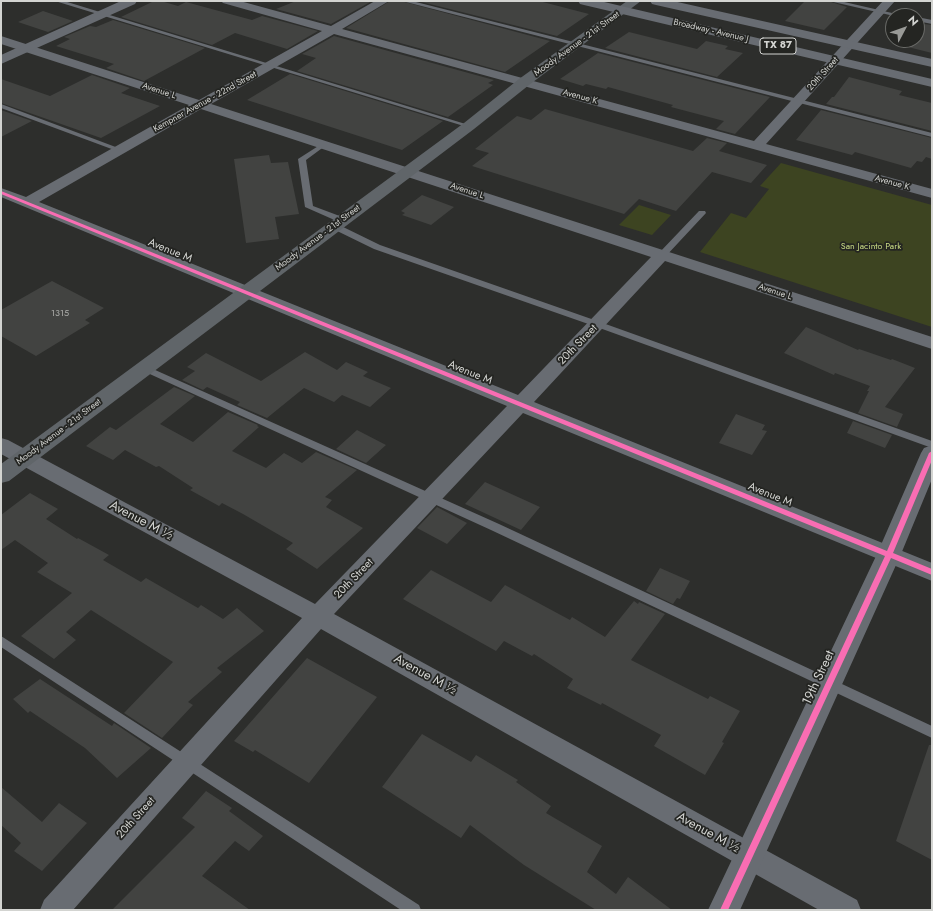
<!DOCTYPE html>
<meta charset="utf-8">
<style>
body{margin:0}
#map{position:relative;width:933px;height:911px;overflow:hidden;background:#2d2e2c;font-family:Jost,sans-serif}
canvas{display:block}
.frame{position:absolute;inset:0;border:2px solid #d3d4d1;pointer-events:none}
.north{position:absolute;left:885px;top:8px;width:40px;height:40px;box-sizing:border-box;background:#242522;border:1px solid #6a6b68;border-radius:50%;rotate:49deg;font-size:11px;font-weight:700;line-height:16px;text-align:center;color:#d3d4d1}
.north::after{content:'';display:block;margin:auto;width:14px;height:18px;background:#999a97;clip-path:polygon(50% 0,100% 100%,50% 72%,0 100%)}
</style>
<div id="map">
<canvas width="933" height="911"></canvas>
<div class="frame"></div>
<div class="north">N</div>
</div>
<script>
const ctx = document.querySelector('canvas').getContext('2d');
ctx.lineJoin = 'round';
function fillPath(path, color) { ctx.fillStyle = color; ctx.fill(path, 'evenodd'); }
function label(font, color, halo, rows, align = 'center') {
  ctx.font = font + ' Jost,sans-serif'; ctx.lineWidth = 3.5; ctx.setLineDash([]); ctx.textBaseline = 'middle'; ctx.strokeStyle = halo; ctx.fillStyle = color; for (const [text, x, y, turn = 0] of rows) {
    ctx.save(); ctx.translate(x, y); ctx.rotate((+turn || 0) * Math.PI / 180); ctx.textAlign = isNaN(turn) ? turn : align; if (halo) ctx.strokeText(text, 0, 0); ctx.fillText(text, 0, 0); ctx.restore();
  }
}
function trace(path, color, width, dash) { ctx.strokeStyle = color; ctx.lineWidth = width; ctx.lineCap = dash ? 'butt' : 'round'; ctx.setLineDash(dash || []); ctx.stroke(path); }
fillPath(new Path2D(`
 M 781,163 L 932,205 L 932,327 L 700,252 L 731,213 L 746,218 L 769,189 L 760,186 Z
 M 639,205 L 671,215 L 652,235 L 619,225 Z`), '#3d4421');
fillPath(new Path2D(`
 M 154,1 L 161,1 L 178,6 L 186,2 L 252,20 L 262,16 L 318,31 L 287,49 L 235,33 L 212,45 L 121,17 Z
 M 296,1 L 372,1 L 331,24 L 276,9 Z
 M 390,1 L 401,1 L 550,41 L 505,72 L 346,28 Z
 M 418,1 L 539,1 L 589,14 L 557,36 Z
 M 805,1 L 828,1 L 847,7 L 824,30 L 785,21 Z
 M 43,11 L 73,21 L 48,32 L 18,22 Z
 M 113,20 L 205,48 L 144,81 L 106,68 L 114,64 L 56,46 L 70,39 L 64,37 L 90,26 L 96,27 Z
 M 924,24 L 932,25 L 932,53 L 904,46 L 910,40 L 917,40 L 917,32 Z
 M 629,32 L 697,49 L 706,41 L 728,46 L 725,49 L 743,53 L 717,77 L 605,48 Z
 M 334,36 L 494,80 L 488,83 L 493,85 L 448,117 L 297,71 L 316,58 L 302,54 Z
 M 598,53 L 770,97 L 735,134 L 716,129 L 724,121 L 671,107 L 673,105 L 608,87 L 606,89 L 586,84 L 583,86 L 560,79 Z
 M 290,74 L 443,121 L 402,150 L 247,100 Z
 M 92,75 L 130,88 L 121,93 L 160,106 L 101,138 L 1,103 L 1,79 L 50,96 Z
 M 849,77 L 902,91 L 899,95 L 932,103 L 932,131 L 826,104 L 832,97 L 834,97 Z
 M 545,109 L 693,151 L 707,138 L 727,143 L 719,151 L 767,165 L 751,183 L 712,172 L 676,211 L 639,199 L 624,214 L 472,166 L 489,153 L 475,149 L 517,116 L 531,120 Z
 M 1,110 L 32,121 L 1,137 Z
 M 821,110 L 932,138 L 932,159 L 926,157 L 922,162 L 917,161 L 911,168 L 855,152 L 852,155 L 796,140 Z
 M 269,155 L 271,163 L 288,162 L 299,214 L 275,217 L 279,239 L 246,243 L 234,159 Z
 M 422,195 L 454,207 L 431,225 L 402,215 L 405,213 L 401,211 Z
 M 52,281 L 104,308 L 85,320 L 90,323 L 36,356 L 1,336 L 1,310 Z
 M 806,327 L 858,350 L 859,349 L 891,360 L 892,359 L 915,368 L 885,407 L 903,414 L 897,427 L 858,413 L 869,391 L 867,391 L 870,386 L 835,373 L 834,375 L 784,353 Z
 M 305,352 L 337,370 L 346,362 L 368,372 L 363,376 L 391,388 L 370,407 L 342,395 L 334,402 L 304,388 L 267,418 L 237,405 L 240,402 L 207,387 L 203,390 L 182,380 L 195,371 L 187,367 L 206,353 L 261,381 Z
 M 174,387 L 195,396 L 160,424 L 193,442 L 228,412 L 258,425 L 257,426 L 259,427 L 232,451 L 266,468 L 284,453 L 302,463 L 316,452 L 357,470 L 325,497 L 332,500 L 326,507 L 363,528 L 317,569 L 286,549 L 293,543 L 243,514 L 222,503 L 219,506 L 190,490 L 193,488 L 159,466 L 156,467 L 125,450 L 113,460 L 86,446 L 110,427 L 116,430 Z
 M 736,414 L 765,425 L 762,430 L 767,431 L 752,455 L 719,443 Z
 M 853,421 L 892,435 L 885,448 L 847,433 Z
 M 357,430 L 386,445 L 366,463 L 336,449 Z
 M 485,482 L 540,507 L 521,530 L 465,504 Z
 M 30,493 L 58,509 L 46,519 L 77,539 L 78,538 L 109,555 L 103,560 L 141,582 L 146,578 L 198,608 L 201,605 L 223,619 L 237,608 L 264,631 L 217,668 L 222,672 L 188,702 L 193,705 L 162,738 L 124,713 L 173,662 L 91,610 L 66,632 L 76,640 L 54,659 L 21,636 L 72,593 L 37,572 L 48,563 L 15,540 L 1,550 L 1,515 Z
 M 437,507 L 467,523 L 447,544 L 417,528 Z
 M 660,568 L 690,581 L 680,599 L 677,598 L 673,604 L 646,591 Z
 M 431,570 L 491,602 L 505,585 L 570,620 L 572,617 L 605,637 L 634,601 L 638,604 L 639,602 L 665,614 L 631,660 L 708,699 L 710,696 L 740,711 L 722,742 L 724,743 L 705,775 L 654,746 L 661,735 L 602,703 L 601,705 L 567,688 L 573,679 L 534,654 L 532,656 L 504,641 L 496,651 L 403,599 Z
 M 307,658 L 377,697 L 309,783 L 255,750 L 253,752 L 234,741 Z
 M 40,679 L 112,726 L 114,723 L 151,748 L 117,778 L 85,748 L 30,711 L 28,713 L 13,699 Z
 M 422,734 L 471,762 L 476,755 L 518,780 L 516,782 L 551,806 L 546,813 L 602,846 L 587,872 L 616,894 L 628,877 L 672,910 L 596,910 L 524,865 L 470,825 L 461,838 L 382,787 Z
 M 929,745 L 932,745 L 932,860 L 896,841 Z
 M 1,787 L 42,822 L 59,803 L 87,823 L 42,871 L 14,851 L 21,843 L 1,825 Z
 M 206,791 L 232,808 L 229,811 L 263,836 L 249,851 L 235,841 L 202,876 L 250,910 L 112,910 L 195,827 L 182,818 Z`), '#424341');
fillPath(new Path2D(`
 M 55,1 L 64,1 L 472,126 L 467,127 Z
 M 402,1 L 412,1 L 932,133 L 932,137 Z
 M 829,1 L 840,1 L 905,16 L 894,16 Z
 M 917,17 L 932,20 L 932,24 L 917,21 Z
 M 1,104 L 121,149 L 123,150 L 121,151 L 117,151 L 1,108 Z
 M 323,143 L 326,145 L 325,146 L 306,160 L 313,206 L 345,218 L 345,222 L 339,222 L 305,207 L 298,159 Z
 M 699,211 L 705,211 L 706,213 L 665,257 L 659,257 L 659,253 Z
 M 331,224 L 337,224 L 380,245 L 600,322 L 932,441 L 932,448 L 594,326 L 374,249 L 331,228 Z
 M 144,365 L 499,524 L 932,726 L 932,738 L 491,530 L 141,370 L 139,368 Z
 M 1,636 L 419,905 L 421,910 L 401,910 L 1,647 Z`), '#686c72');
fillPath(new Path2D(`
 M 221,1 L 240,1 L 331,26 L 375,1 L 389,1 L 342,29 L 754,141 L 883,1 L 895,1 L 766,144 L 932,189 L 932,198 L 334,34 L 211,104 L 932,337 L 932,349 L 665,261 L 534,402 L 932,563 L 932,581 L 523,413 L 334,614 L 857,900 L 861,910 L 819,910 L 321,629 L 73,910 L 40,910 L 44,900 L 302,618 L 1,454 L 1,438 L 8,440 L 315,604 L 507,406 L 1,197 L 1,188 L 26,197 L 189,105 L 1,44 L 1,36 L 199,100 L 322,31 L 223,3 ZM 201,109 L 651,257 L 518,395 L 39,202 Z`), '#686c72');
fillPath(new Path2D(`
 M 121,1 L 137,1 L 135,4 L 1,64 L 1,55 Z
 M 932,445 L 932,479 L 901,554 L 740,910 L 708,910 L 877,554 L 921,453 L 924,448 Z`), '#686c72');
fillPath(new Path2D(`
 M 627,1 L 641,1 L 529,85 L 474,129 L 9,481 L 1,483 L 1,464 L 464,123 L 519,79 Z`), '#606569');
fillPath(new Path2D(`
 M 578,1 L 600,1 L 932,79 L 932,87 L 584,5 L 580,4 Z
 M 650,1 L 673,1 L 932,59 L 932,67 L 656,5 L 652,4 Z`), '#686c72');
fillPath(new Path2D(`
 M 1,191 L 887,551 L 929,453 L 932,451 L 932,460 L 893,553 L 932,569 L 932,575 L 891,558 L 728,910 L 720,910 L 885,556 L 1,194 Z`), '#f96db3');
label('9px', '#d3d4d1', '#242522', [
 ["Broadway - Avenue J",711,31,13],
 ["Moody Avenue - 21st Street",577,44,-36],
 ["20th Street",823,74,-48],
 ["Avenue L",159,91,18],
 ["Avenue K",580,97,15],
 ["Kempner Avenue - 22nd Street",205,102,-29],
 ["Avenue K",892,183,15],
 ["Avenue L",467,191,18],
 ["Moody Avenue - 21st Street",318,238,-37],
 ["Avenue L",775,292,18],
 ["Moody Avenue - 21st Street",59,432,-37]
]);
label('9px', '#c8da83', '#242522', [
 ["San Jacinto Park",871,247]
]);
label('9px', '#afb0ad', null, [
 ["1315",60,314]
]);
for (const [x, y, w] of [
 [778,46,36]
]) { const box = new Path2D(); box.roundRect(x - w / 2, y - 8, w, 16, 3); ctx.fillStyle = '#242522'; ctx.fill(box); trace(box, '#d3d4d1', 1); }
label('bold 10px', '#d3d4d1', null, [
 ["TX 87",778,46]
]);
label('11px', '#d3d4d1', '#242522', [
 ["Avenue M",170,251,22],
 ["20th Street",578,345,-46],
 ["Avenue M",470,373,22],
 ["Avenue M",770,495,22],
 ["20th Street",354,579,-46],
 ["20th Street",136,818,-48]
]);
label('13px', '#d3d4d1', '#242522', [
 ["Avenue M ½",141,521,28],
 ["Avenue M ½",425,675,29],
 ["19th Street",819,678,-65],
 ["Avenue M ½",708,833,29]
]);
</script>
